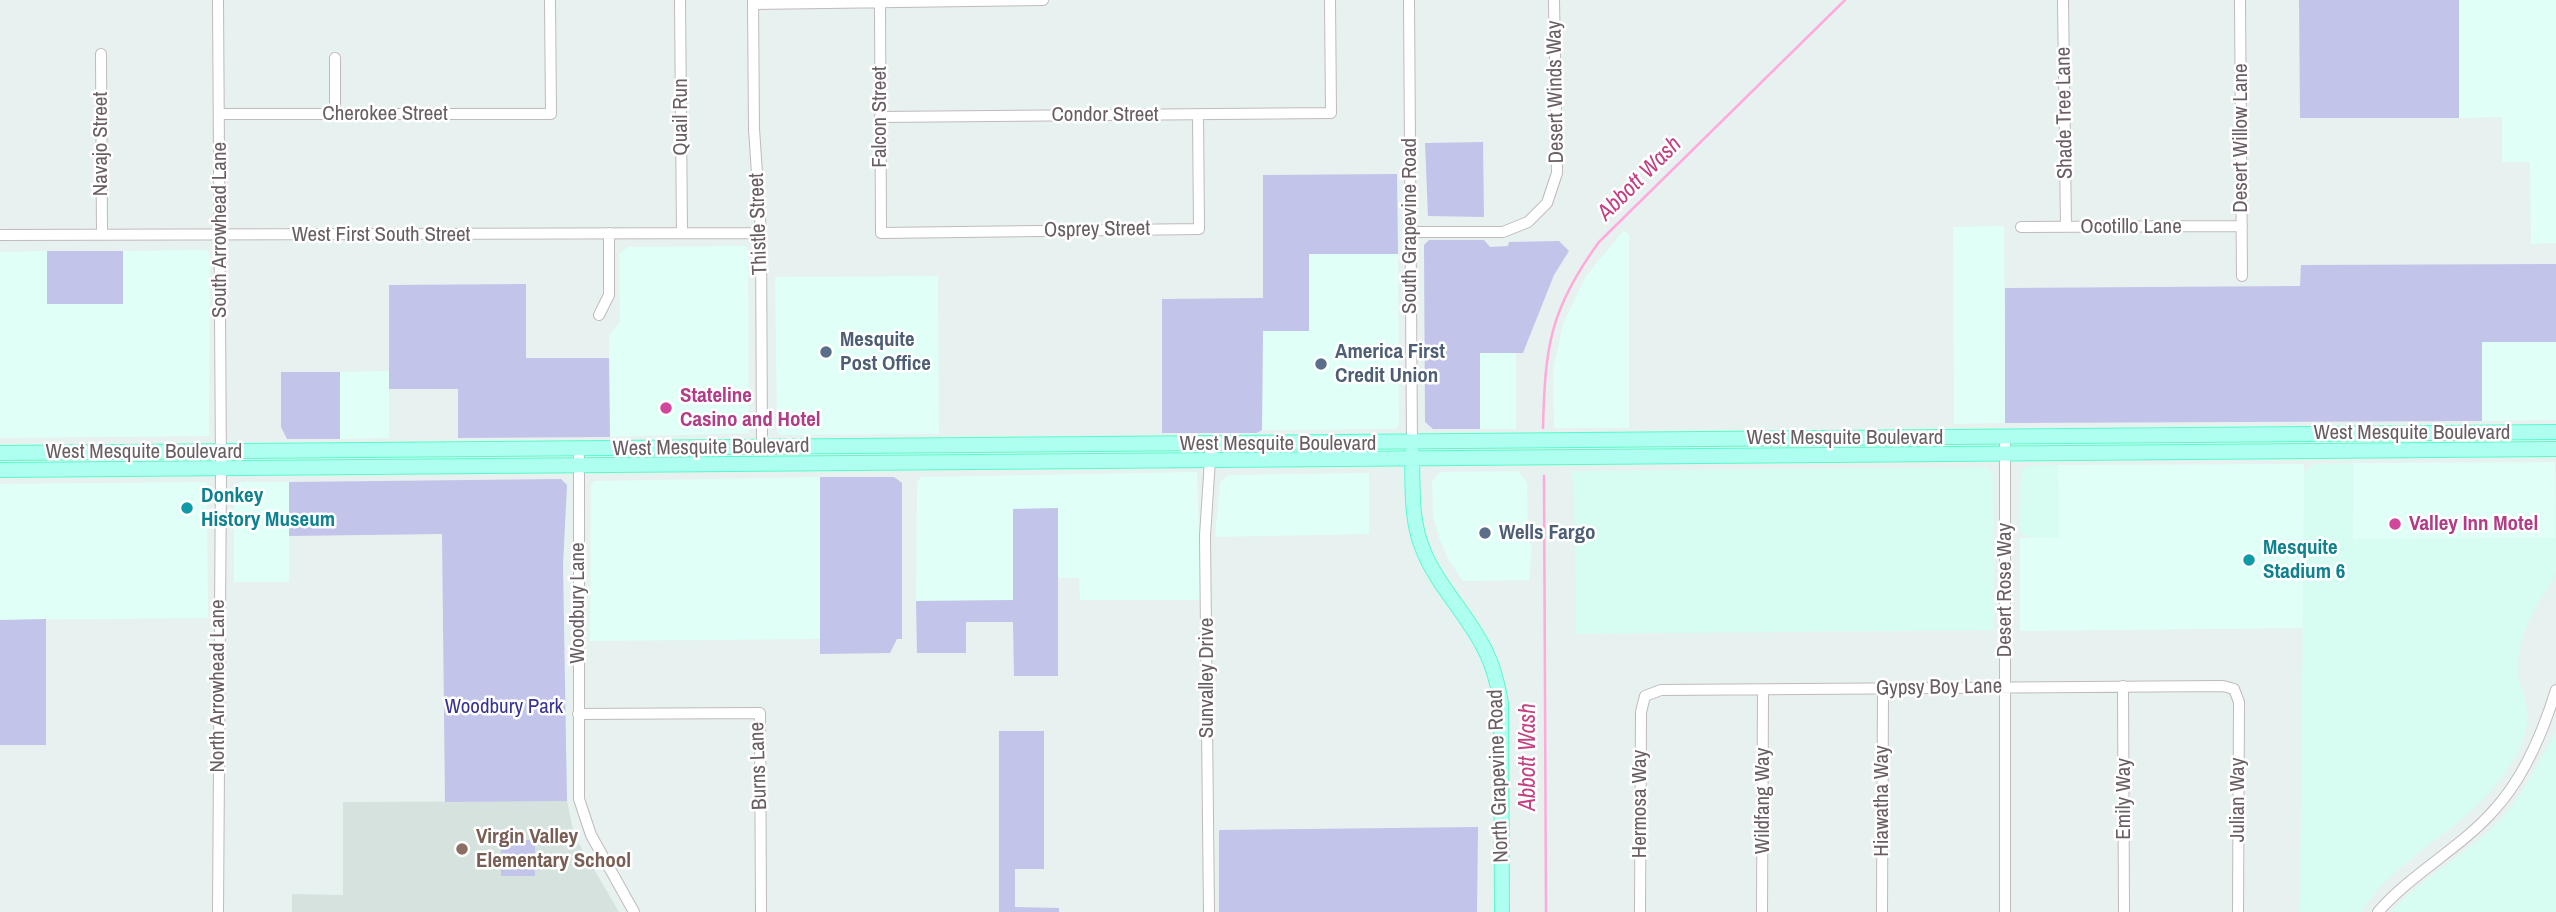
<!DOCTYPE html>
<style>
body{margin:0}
canvas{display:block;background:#e7f1ef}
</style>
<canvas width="2556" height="912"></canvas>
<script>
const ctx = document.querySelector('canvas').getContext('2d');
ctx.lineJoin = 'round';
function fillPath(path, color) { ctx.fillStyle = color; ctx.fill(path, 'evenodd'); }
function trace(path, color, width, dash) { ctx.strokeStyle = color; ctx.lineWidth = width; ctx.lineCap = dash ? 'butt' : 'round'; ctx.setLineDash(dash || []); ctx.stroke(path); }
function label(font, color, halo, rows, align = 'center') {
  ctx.font = font + ' "Archivo Narrow",sans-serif'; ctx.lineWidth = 5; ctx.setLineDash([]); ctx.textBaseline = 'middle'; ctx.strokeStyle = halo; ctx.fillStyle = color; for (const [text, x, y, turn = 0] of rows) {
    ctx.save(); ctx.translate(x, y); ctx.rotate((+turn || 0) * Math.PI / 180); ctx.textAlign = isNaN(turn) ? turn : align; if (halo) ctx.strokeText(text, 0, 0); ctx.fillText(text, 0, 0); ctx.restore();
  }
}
fillPath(new Path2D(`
 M 2459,0 L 2556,0 L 2556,243 L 2531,244 L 2530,162 L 2502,162 L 2502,117 L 2459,118 Z
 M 2004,226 L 2005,423 L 1954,424 L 1953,227 Z
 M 1624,230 L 1629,235 L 1629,428 L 1554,428 L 1553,371 L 1563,324 L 1586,276 Z
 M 745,246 L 748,249 L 749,433 L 610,437 L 609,335 L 620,322 L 619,254 L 628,247 Z
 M 206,250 L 210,254 L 209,436 L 0,438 L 0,252 L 47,251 L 47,304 L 123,304 L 123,251 Z
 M 1309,254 L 1398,254 L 1399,424 L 1396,429 L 1262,430 L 1263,331 L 1309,331 Z
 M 938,276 L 939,434 L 783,435 L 777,432 L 775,277 Z
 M 2482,342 L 2556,342 L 2556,420 L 2482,421 Z
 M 1480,353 L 1516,353 L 1516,429 L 1480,429 Z
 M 389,371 L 389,438 L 340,439 L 340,372 Z
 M 2555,462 L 2556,538 L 2352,539 L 2354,463 Z
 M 2304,464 L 2304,628 L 2020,631 L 2020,538 L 2059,537 L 2058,465 Z
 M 1518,471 L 1527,483 L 1528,539 L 1532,546 L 1529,580 L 1463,581 L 1448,559 L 1439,538 L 1433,516 L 1432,481 L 1440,472 Z
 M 1197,472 L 1201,600 L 1080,600 L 1079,578 L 1058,578 L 1057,508 L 1013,509 L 1014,600 L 916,601 L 917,482 L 921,477 Z
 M 1369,473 L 1369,534 L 1215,537 L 1220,483 L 1228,475 Z
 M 820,477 L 820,639 L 590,641 L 591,486 L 594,481 Z
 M 207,482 L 208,618 L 0,620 L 0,484 Z
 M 239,482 L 289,482 L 289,582 L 234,582 L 234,488 Z`), '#dffff7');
fillPath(new Path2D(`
 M 567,801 L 574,835 L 619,912 L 292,912 L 292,894 L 343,895 L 343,802 Z`), '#d5e2de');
fillPath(new Path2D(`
 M 2299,0 L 2459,0 L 2459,118 L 2300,118 Z
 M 1483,142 L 1484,217 L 1428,216 L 1425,143 Z
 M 1397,174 L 1398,254 L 1309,254 L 1309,331 L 1263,331 L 1262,430 L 1257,433 L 1162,433 L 1162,299 L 1263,298 L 1263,175 Z
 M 1429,240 L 1484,240 L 1490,247 L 1508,246 L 1509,242 L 1559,241 L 1569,251 L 1554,275 L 1523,353 L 1480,353 L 1480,429 L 1433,429 L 1425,422 L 1424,245 Z
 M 47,251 L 123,251 L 123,304 L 47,304 Z
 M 2556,264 L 2556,342 L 2482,342 L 2482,421 L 2005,423 L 2005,288 L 2300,286 L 2301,265 Z
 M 526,284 L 526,358 L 609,358 L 610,437 L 458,438 L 458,389 L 389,389 L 389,285 Z
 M 281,372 L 340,372 L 340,439 L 287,439 L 281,427 Z
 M 820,477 L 894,477 L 902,483 L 902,639 L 897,639 L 890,653 L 820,654 Z
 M 561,479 L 567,485 L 563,565 L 567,801 L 445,802 L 442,534 L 289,536 L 289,482 Z
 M 1058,508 L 1058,676 L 1014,676 L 1013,622 L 966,622 L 966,653 L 917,653 L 916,601 L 1013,600 L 1013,509 Z
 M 46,619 L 46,745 L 0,745 L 0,620 Z
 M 999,731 L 1044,731 L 1044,869 L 1015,869 L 1015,907 L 1059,908 L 1059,912 L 999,912 Z
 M 1478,827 L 1477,912 L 1219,912 L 1219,830 Z
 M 501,840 L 535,840 L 535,876 L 501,876 Z`), '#c3c4ea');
fillPath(new Path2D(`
 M 2556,462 L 2556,571 C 2553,583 2547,589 2541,599 C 2531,613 2524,631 2520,648 C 2511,680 2524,684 2527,710 C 2531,736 2509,769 2494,787 C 2456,834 2393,860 2361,912 L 2300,912 L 2304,473 L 2314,464 L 2354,463 L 2353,539 L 2555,538 Z
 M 2058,465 L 2059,538 L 2023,536 L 2020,530 L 2021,470 L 2028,466 Z
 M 1988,467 L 1993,475 L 1994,630 L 1576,634 L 1574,485 L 1570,471 Z
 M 2556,731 L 2556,912 L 2391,912 C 2423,876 2466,856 2498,822 C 2523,797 2538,761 2556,731 Z`), '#d7fdf3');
trace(new Path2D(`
 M 1543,428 C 1545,346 1550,309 1599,242 L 1845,0
 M 1544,476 L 1546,912`), '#ffaadb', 2.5);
const minor = new Path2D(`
 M 680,0 L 682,233
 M 753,0 L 754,129 L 761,233 L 762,447
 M 1409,0 L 1412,443
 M 2063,0 L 2066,227
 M 2240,0 L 2242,276
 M 880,2 L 881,233 L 1199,229 L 1198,115
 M 753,4 L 1043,0
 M 101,54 L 102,234
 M 335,58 L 335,114
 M 219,114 L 551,114 L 550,0
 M 880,117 L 1331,113 L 1330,0
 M 2021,227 L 2242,226
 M 1411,232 L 1503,232 L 1528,222 L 1547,203 L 1557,173 L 1554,0
 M 0,235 L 761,233
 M 599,315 L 609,295 L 609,233
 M 2005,437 L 2005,912
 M 579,449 L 579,799 L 591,835 L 634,912
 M 2123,686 L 2124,912
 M 578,714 L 760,713 L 761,912
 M 218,912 L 221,469 L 218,0
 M 1209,912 L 1205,536 L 1211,444
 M 1640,912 L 1641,712 L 1645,696 L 1661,690 L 2223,686 L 2234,689 L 2239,702 L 2238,912
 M 1762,912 L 1763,690
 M 1882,912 L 1883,689
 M 2378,912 C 2413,872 2461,848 2495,809 C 2525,776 2543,732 2556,690`);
const major = new Path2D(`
 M 1412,452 C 1413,485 1410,521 1424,552 C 1439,588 1469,616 1486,652 C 1494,668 1498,685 1501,703 L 1502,912
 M 0,453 L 2556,432
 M 0,470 L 2556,449`);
trace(minor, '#c1babd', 12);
trace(major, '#57fbca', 16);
trace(minor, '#fff', 10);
trace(major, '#affff1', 14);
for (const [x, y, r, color] of [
 [826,352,7,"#5c6f8a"],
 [1321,364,7,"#5c6f8a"],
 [666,408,7,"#d1479c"],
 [187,508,7,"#0f9aa8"],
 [2395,524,7,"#d1479c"],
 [1485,533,7,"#5c6f8a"],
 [2249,560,7,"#0f9aa8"],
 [462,849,7,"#8d6e63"]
]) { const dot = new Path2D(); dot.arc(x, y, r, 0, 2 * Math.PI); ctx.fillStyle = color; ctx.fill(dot); trace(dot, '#fff', 2.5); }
label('21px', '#685e63', '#fff', [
 ["Desert Winds Way",1556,92,-91],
 ["Shade Tree Lane",2065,113,-91],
 ["Cherokee Street",385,114],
 ["Condor Street",1105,115],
 ["Quail Run",681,117,-90],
 ["Falcon Street",880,117,-90],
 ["Desert Willow Lane",2241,138,-90],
 ["Navajo Street",101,144,-90],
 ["Thistle Street",759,224,-92],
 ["South Grapevine Road",1410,226,-90],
 ["Ocotillo Lane",2131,227],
 ["South Arrowhead Lane",220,230,-90],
 ["Osprey Street",1097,230,-1],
 ["West First South Street",381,235],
 ["West Mesquite Boulevard",2412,433],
 ["West Mesquite Boulevard",1845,438],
 ["West Mesquite Boulevard",1278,444],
 ["West Mesquite Boulevard",711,448,-1],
 ["West Mesquite Boulevard",144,452],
 ["Desert Rose Way",2005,590,-90],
 ["Woodbury Lane",578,603,-90],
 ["Sunvalley Drive",1207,678,-90],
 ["North Arrowhead Lane",218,686,-90],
 ["Gypsy Boy Lane",1939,688,-1],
 ["Burns Lane",759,766,-92],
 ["North Grapevine Road",1499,776,-92],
 ["Emily Way",2124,799,-90],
 ["Julian Way",2238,800,-90],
 ["Wildfang Way",1763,801,-90],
 ["Hiawatha Way",1882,801,-90],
 ["Hermosa Way",1640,804,-90]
]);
label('bold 21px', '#4e5e75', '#fff', [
 ["Mesquite",840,340],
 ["Post Office",840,364],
 ["America First",1335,352],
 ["Credit Union",1335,376],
 ["Wells Fargo",1499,533]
], 'left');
label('bold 21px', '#b23c85', '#fff', [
 ["Stateline",680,396],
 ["Casino and Hotel",680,420],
 ["Valley Inn Motel",2409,524]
], 'left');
label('bold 21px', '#0d838f', '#fff', [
 ["Donkey",201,496],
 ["History Museum",201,520],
 ["Mesquite",2263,548],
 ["Stadium 6",2263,572]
], 'left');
label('21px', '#363393', '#fff', [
 ["Woodbury Park",504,707]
]);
label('bold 21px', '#785e54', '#fff', [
 ["Virgin Valley",476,837],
 ["Elementary School",476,861]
], 'left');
label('italic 23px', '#c34082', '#fff', [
 ["Abbott Wash",1640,179,-45],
 ["Abbott Wash",1529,757,-90]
]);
</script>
